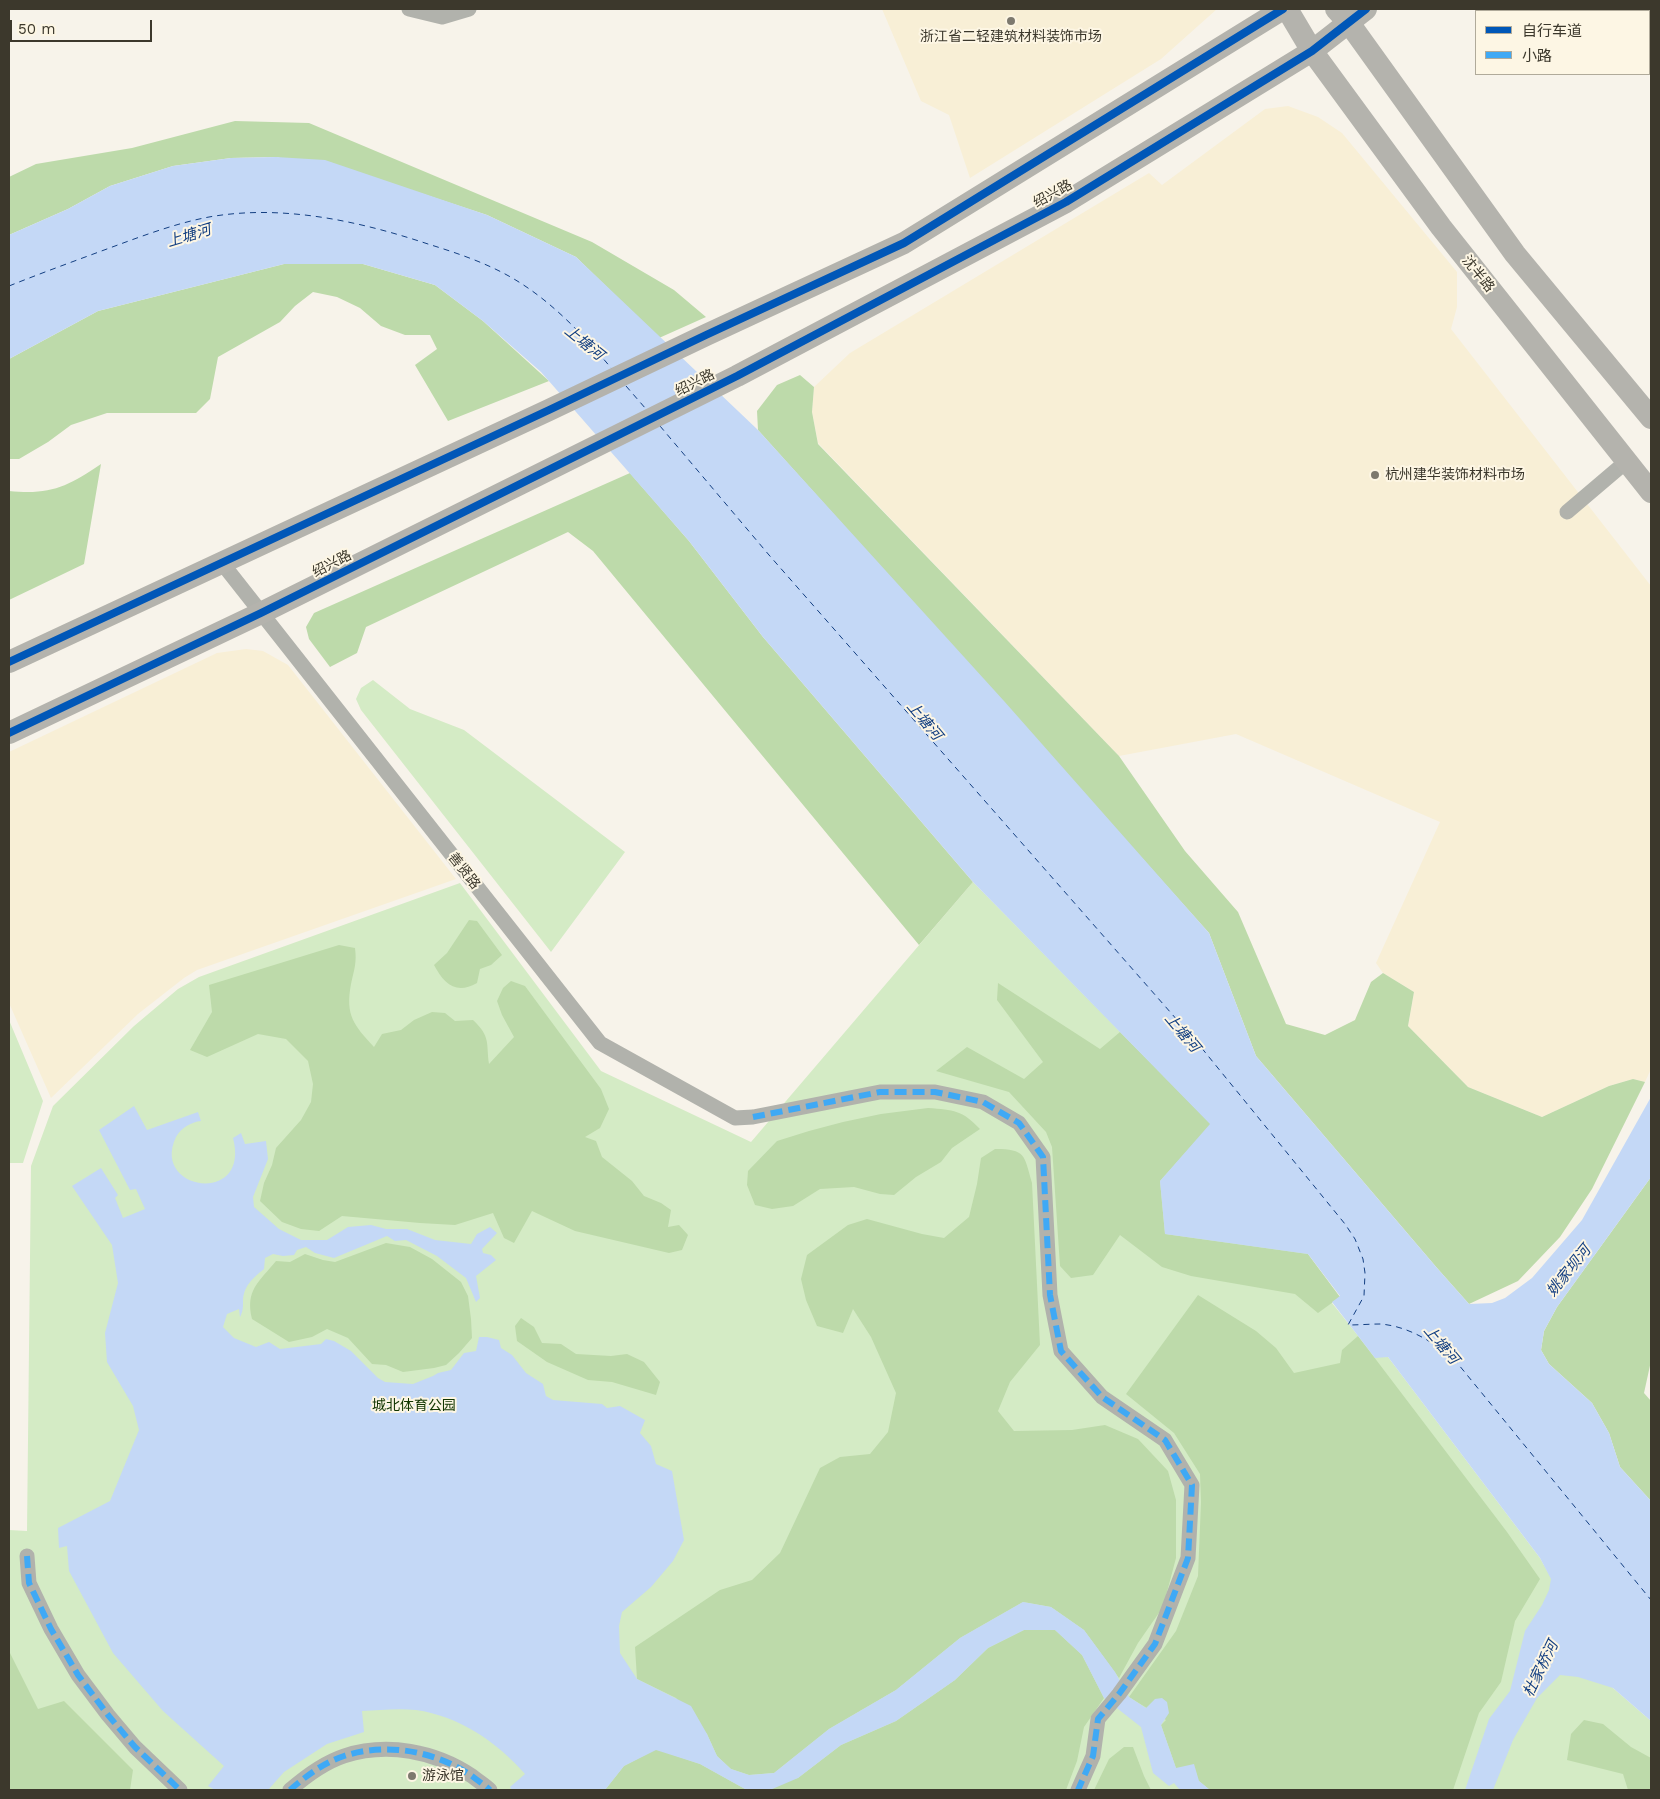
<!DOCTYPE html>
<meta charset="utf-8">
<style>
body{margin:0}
#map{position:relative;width:1660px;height:1799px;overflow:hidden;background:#f7f3ea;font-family:"Work Sans","Noto Sans SC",sans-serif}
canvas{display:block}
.frame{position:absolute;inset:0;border:10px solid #3c382c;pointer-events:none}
.legend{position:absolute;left:1475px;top:10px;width:175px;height:65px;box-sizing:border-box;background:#fdf6e4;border:1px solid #b0aa9a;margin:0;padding:6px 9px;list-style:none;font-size:15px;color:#3c382c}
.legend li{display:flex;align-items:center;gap:10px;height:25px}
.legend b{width:25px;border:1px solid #b0aa9a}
.scale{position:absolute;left:10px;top:20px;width:142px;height:22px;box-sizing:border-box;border:2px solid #3c382c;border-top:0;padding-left:6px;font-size:15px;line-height:18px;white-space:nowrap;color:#3c382c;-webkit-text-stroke:4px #fdf6e4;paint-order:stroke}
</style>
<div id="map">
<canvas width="1660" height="1799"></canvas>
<div class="frame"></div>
<ul class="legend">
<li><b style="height:6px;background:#0057b8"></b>自行车道</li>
<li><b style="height:6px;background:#3fa9f5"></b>小路</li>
</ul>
<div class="scale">50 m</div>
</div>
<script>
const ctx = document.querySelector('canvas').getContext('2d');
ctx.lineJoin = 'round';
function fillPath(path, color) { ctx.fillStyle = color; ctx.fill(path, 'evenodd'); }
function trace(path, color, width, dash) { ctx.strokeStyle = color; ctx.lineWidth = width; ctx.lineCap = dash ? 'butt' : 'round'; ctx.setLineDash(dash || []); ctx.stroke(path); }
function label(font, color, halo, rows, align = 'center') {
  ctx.font = font + ' "Work Sans","Noto Sans SC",sans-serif'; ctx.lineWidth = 4; ctx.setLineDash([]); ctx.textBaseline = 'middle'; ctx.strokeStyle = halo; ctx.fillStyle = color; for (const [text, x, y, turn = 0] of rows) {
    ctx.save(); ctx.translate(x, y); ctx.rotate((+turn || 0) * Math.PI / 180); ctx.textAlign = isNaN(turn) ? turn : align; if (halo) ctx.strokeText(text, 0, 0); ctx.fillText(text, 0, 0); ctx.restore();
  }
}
fillPath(new Path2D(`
 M 882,9 L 1217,9 L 1161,59 L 970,178 L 949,115 L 921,101 Z
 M 1288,106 L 1318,117 L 1342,133 L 1457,272 L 1457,307 L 1451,329 L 1651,586 L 1651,1069 L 1645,1082 L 1633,1079 L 1609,1086 L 1542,1117 L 1468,1087 L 1408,1026 L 1414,992 L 1383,973 L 1376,963 L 1440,822 L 1236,734 L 1119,756 L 818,443 L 812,412 L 814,387 L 850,353 L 1149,173 L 1162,185 L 1265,109 Z
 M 246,649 L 263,651 L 288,665 L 456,879 L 197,970 L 184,978 L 138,1014 L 51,1098 L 9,1003 L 9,752 L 217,653 Z`), '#f8efd6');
fillPath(new Path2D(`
 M 373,680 L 410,709 L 464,730 L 625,852 L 551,952 L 361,710 L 356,699 L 361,688 Z
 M 973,882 L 1211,1124 L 1308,1254 L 1332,1303 L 1375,1357 L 1388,1357 L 1540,1558 L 1613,1688 L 1651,1721 L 1651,1790 L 9,1790 L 9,1530 L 27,1531 L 31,1166 L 53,1106 L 134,1026 L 178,989 L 199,977 L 460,883 L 601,1071 L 751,1142 Z
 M 9,1020 L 43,1101 L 23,1163 L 9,1163 Z`), '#d4ebc5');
fillPath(new Path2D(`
 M 235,121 L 309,123 L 592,242 L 674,290 L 706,317 L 659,338 L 576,257 L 487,215 L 420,193 L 276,157 L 231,158 L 173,166 L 110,186 L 68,209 L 9,235 L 9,177 L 36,164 L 132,148 Z
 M 284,264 L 363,264 L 435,285 L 483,321 L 549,381 L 448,421 L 415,365 L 437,349 L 430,335 L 405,335 L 381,326 L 360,308 L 337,297 L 313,292 L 295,306 L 280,322 L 218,357 L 210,399 L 196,413 L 107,413 L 71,425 L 48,442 L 19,459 L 9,459 L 9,359 L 98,311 Z
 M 800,375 L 814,387 L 812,412 L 818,444 L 1119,756 L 1185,851 L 1238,912 L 1286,1024 L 1325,1035 L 1355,1020 L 1371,982 L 1383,973 L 1414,992 L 1408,1026 L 1468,1087 L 1542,1117 L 1609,1086 L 1633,1079 L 1645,1082 L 1592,1189 L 1560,1237 L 1518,1281 L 1469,1304 L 1437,1268 L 1256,1056 L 1209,933 L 758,430 L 757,411 L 777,385 Z
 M 101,464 L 84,564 L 9,600 L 9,491 C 51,495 67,487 101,464 Z
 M 630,473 L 689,541 L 763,637 L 973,882 L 919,945 L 593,551 L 568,532 L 366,627 L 357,653 L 330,667 L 309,639 L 306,627 L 314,613 Z
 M 469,920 L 477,921 L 502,955 L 491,965 L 480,969 L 477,983 C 456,995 444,984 434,965 L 447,953 Z
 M 339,945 L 355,948 C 357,963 354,970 351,984 C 345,1016 354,1025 374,1047 L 382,1034 L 401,1030 L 414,1020 L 432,1012 L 445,1013 L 455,1021 L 473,1020 C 491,1037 486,1043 489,1064 L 514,1037 L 502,1015 L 497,1001 L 503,988 L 511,981 L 525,986 L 601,1089 L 609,1109 L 600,1128 L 585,1137 L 596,1141 L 602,1157 L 632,1181 L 644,1196 L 661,1203 L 671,1210 L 668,1227 L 679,1225 L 688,1235 L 682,1250 L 669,1253 L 575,1231 L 532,1211 L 514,1243 L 504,1238 L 493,1213 L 455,1225 L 420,1223 L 342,1216 L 319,1231 L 301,1229 L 282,1222 L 260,1201 L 264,1183 L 272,1165 L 276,1148 L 301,1120 L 311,1102 L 313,1084 L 308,1061 L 286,1039 L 258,1034 L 207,1057 L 190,1050 L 212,1012 L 209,985 Z
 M 998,983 L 1100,1049 L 1120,1032 L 1211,1124 L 1160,1181 L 1165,1234 L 1308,1254 L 1340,1297 L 1318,1313 L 1295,1294 L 1191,1276 L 1162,1267 L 1120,1235 L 1093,1275 L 1071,1278 L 1060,1266 L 1052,1147 L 1046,1132 L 1009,1092 L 936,1071 L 967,1047 L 1024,1079 L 1043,1062 L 997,1000 Z
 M 928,1108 C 954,1110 962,1110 980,1129 L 952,1148 L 941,1162 L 916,1177 L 894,1195 L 880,1194 L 854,1187 L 820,1189 L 793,1206 L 772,1209 L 755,1205 L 747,1185 L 748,1171 L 777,1141 L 809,1131 L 843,1122 L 881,1114 Z
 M 995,1149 C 1026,1149 1024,1155 1032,1183 L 1040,1345 L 1010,1382 L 998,1411 L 1014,1431 L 1072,1430 L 1105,1425 L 1138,1439 L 1168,1471 L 1176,1500 L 1176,1558 L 1163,1607 L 1138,1643 L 1119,1678 L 1084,1630 L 1051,1607 L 1023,1602 L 960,1638 L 896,1690 L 829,1729 L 774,1773 L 749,1775 L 731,1769 L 717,1756 L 707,1734 L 676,1698 L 637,1679 L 635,1647 L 720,1590 L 752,1580 L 780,1553 L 820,1468 L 840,1457 L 870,1454 L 888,1432 L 896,1393 L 871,1337 L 853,1309 L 843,1333 L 817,1326 L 806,1300 L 801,1279 L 807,1255 L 848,1225 L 867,1219 L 922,1234 L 944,1238 L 969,1217 L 977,1184 L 981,1158 Z
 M 1651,1177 L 1651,1361 L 1644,1393 L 1651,1401 L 1651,1501 L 1620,1467 L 1609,1433 L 1592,1403 L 1549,1364 L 1541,1350 L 1544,1331 L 1557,1307 Z
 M 386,1243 L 410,1247 L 432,1259 L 461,1282 L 468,1296 L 471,1319 L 472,1338 L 459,1353 L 446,1365 L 434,1368 L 403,1372 L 386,1365 L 372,1364 L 348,1338 L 327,1329 L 312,1337 L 289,1342 L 252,1319 C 245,1290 259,1282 276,1261 L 290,1262 L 305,1254 L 323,1260 L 335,1262 Z
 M 1198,1295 L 1256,1331 L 1276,1348 L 1294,1373 L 1340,1363 L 1342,1350 L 1358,1336 L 1507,1532 L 1540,1579 L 1515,1621 L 1501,1682 L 1479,1713 L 1453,1790 L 1210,1790 L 1199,1781 L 1176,1768 L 1161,1725 L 1166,1720 L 1129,1697 L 1176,1631 L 1198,1576 L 1201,1502 L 1200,1474 L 1174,1433 L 1126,1394 Z
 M 521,1318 L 534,1327 L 542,1343 L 561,1344 L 576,1354 L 611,1356 L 627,1354 L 644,1362 L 660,1382 L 656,1395 L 612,1382 L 588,1380 L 547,1362 L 517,1341 L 515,1326 Z
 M 1024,1630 L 1055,1630 L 1082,1655 L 1104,1698 L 1084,1727 L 1077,1761 L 1066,1790 L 605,1790 L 624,1766 L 656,1749 L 700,1764 L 745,1789 L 798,1778 L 841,1745 L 896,1721 L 955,1680 L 988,1648 Z
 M 10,1653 L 38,1709 L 64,1701 L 133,1770 L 130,1790 L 9,1790 L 9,1654 Z
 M 1584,1720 L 1603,1724 L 1631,1747 L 1651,1758 L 1651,1790 L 1628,1790 L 1623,1774 L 1567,1760 L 1571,1734 Z
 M 1124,1747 L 1133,1747 L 1144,1776 L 1151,1790 L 1094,1790 L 1109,1759 Z`), '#bddaaa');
fillPath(new Path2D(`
 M 276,157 L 325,160 L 487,215 L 576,257 L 758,430 L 1004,701 L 1209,933 L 1256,1056 L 1437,1268 L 1469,1304 L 1492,1303 L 1505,1298 L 1532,1278 L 1582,1220 L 1651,1097 L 1651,1177 L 1557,1307 L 1544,1331 L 1541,1350 L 1549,1364 L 1592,1403 L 1609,1433 L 1620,1467 L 1651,1501 L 1651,1721 L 1613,1688 L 1578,1677 L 1560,1675 L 1537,1698 L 1513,1740 L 1493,1790 L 1465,1790 L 1489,1719 L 1510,1691 L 1525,1631 L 1542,1605 L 1549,1590 L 1551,1579 L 1540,1558 L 1388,1357 L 1375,1358 L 1332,1302 L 1340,1296 L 1308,1254 L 1165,1234 L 1160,1181 L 1210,1124 L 973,882 L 763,637 L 689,541 L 541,372 L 483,321 L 435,285 L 363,264 L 284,264 L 98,311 L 9,359 L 9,235 L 68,209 L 110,186 L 173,166 L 231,158 Z
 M 134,1106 L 147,1130 L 198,1112 L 201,1121 C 191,1122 181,1128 176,1137 C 150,1191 251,1206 233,1138 L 241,1133 L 245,1144 L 266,1141 L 268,1159 L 253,1197 L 254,1207 L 279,1229 L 301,1240 L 327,1240 L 348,1227 L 371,1225 L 386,1229 L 407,1229 L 435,1240 L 471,1244 L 477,1234 L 490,1227 L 497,1233 L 482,1249 L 483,1253 L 491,1255 L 496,1260 L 476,1276 L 480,1298 L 476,1302 L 466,1278 L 437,1256 L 406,1240 L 395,1241 L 387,1236 L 334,1258 L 315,1253 L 306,1247 L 297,1250 L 294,1255 L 283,1256 L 273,1254 L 265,1258 L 264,1269 C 253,1278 243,1286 243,1302 C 243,1308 243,1311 240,1317 L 239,1309 L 227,1314 L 223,1327 L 234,1338 L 256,1347 L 269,1342 L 280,1349 L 321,1344 L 326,1339 L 334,1341 L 351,1351 L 378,1378 L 385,1382 L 413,1384 L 433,1376 L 438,1373 L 451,1370 L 464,1353 L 476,1351 L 479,1337 L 487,1337 L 499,1340 L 501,1348 L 512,1355 L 526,1373 L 543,1384 L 546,1396 L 553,1400 L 602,1404 L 607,1408 L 620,1406 L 645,1420 L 640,1433 L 651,1446 L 656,1464 L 672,1471 L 684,1540 L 673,1561 L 651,1587 L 622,1612 L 619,1626 L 620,1653 L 637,1679 L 691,1706 L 707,1734 L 717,1756 L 731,1769 L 749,1775 L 774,1773 L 829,1729 L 896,1690 L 960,1638 L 1023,1602 L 1051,1607 L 1084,1630 L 1115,1672 L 1129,1697 L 1146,1708 L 1155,1699 L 1162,1698 L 1167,1702 L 1169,1713 L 1161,1725 L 1176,1768 L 1194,1764 L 1199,1781 L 1210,1790 L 1180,1790 L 1174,1783 L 1169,1786 L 1153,1773 L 1141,1727 L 1104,1698 L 1082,1655 L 1055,1630 L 1024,1630 L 988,1648 L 955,1680 L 896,1721 L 841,1745 L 798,1778 L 770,1790 L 745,1789 L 700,1764 L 656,1750 L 624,1766 L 605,1790 L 512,1790 L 510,1787 L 525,1774 C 497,1742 459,1716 416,1710 C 399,1708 379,1710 362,1711 L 364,1732 L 327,1744 L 284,1772 L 268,1790 L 215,1790 L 208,1786 L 224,1766 L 163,1711 L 113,1653 L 69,1571 L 67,1546 L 59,1548 L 58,1528 L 110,1501 L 139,1430 L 133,1406 L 107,1362 L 105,1333 L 118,1283 L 112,1245 L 72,1186 L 101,1168 L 118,1195 L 115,1198 L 123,1218 L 145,1209 L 136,1189 L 130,1190 L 99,1130 Z`), '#c4d8f6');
trace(new Path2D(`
 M 9,286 C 44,272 80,259 115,246 C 145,235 177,223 209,217 C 282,204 359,221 428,244 C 460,254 493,265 522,284 C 556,306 586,338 612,369
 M 626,386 L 646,409
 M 660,426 L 769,555 L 1200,1046 L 1345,1224 L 1355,1239 L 1363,1259 L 1365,1273 L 1364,1296 L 1348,1325 C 1359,1325 1370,1324 1380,1324 C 1408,1326 1433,1342 1454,1359 L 1651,1600`), '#133f82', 1, [6, 5]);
trace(new Path2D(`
 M 409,9 L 442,17 L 469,9
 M 1567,512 L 1627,461
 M 222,563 L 600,1043 L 735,1118 L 753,1117 L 880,1092 L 935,1092 L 983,1102 L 1019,1123 L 1043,1157 L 1050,1295 L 1061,1351 L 1102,1397 L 1165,1440 L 1192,1485 L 1188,1558 L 1155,1644 L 1119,1694 L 1098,1719 L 1093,1756 L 1078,1790
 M 27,1556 L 29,1583 L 51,1629 L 78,1675 L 108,1715 L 135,1747 L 180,1790
 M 290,1790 C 306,1776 323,1763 344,1756 C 387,1742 435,1751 472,1776 C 478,1781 485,1785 490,1790`), '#b1b2ac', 15);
trace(new Path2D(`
 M 1287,9 L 1312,51 L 1441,227 L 1651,492
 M 1336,9 L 1349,23 L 1515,254 L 1651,418
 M 9,662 L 549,410 L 706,335 L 904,243 L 1283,9
 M 9,733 L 261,613 L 737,376 L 1066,202 L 1312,51 L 1366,9`), '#b4b3ad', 22);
trace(new Path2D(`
 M 753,1117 L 880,1092 L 935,1092 L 983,1102 L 1019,1123 L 1043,1157 L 1050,1295 L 1061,1351 L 1102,1397 L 1165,1440 L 1192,1485 L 1188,1558 L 1155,1644 L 1119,1694 L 1098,1719 L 1093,1756 L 1078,1790
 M 27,1556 L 29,1583 L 51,1629 L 78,1675 L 108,1715 L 135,1747 L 180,1790
 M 290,1790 C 306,1776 323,1763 344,1756 C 387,1742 435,1751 472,1776 C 478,1781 485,1785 490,1790`), '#3fa9f5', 6, [12, 6]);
trace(new Path2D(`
 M 9,662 L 549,410 L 706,335 L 904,243 L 1283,9
 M 9,733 L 261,613 L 737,376 L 1066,202 L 1312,51 L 1366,9`), '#0057b8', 8);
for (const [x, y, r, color] of [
 [1011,21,5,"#7d796e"],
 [1375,475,5,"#7d796e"],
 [412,1776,5,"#7d796e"]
]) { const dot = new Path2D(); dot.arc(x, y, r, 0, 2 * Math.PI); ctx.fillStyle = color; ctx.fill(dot); trace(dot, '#fdf6e4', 2); }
label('14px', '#3c382c', '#fdf6e4', [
 ["浙江省二轻建筑材料装饰市场",1011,37,"center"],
 ["杭州建华装饰材料市场",1385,475],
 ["游泳馆",422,1776]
], 'left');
label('14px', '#3c382c', '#fdf6e4', [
 ["绍兴路",1053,194,-29],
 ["沈半路",1478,274,51],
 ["绍兴路",695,383,-26],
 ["绍兴路",332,564,-27],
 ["善贤路",464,871,52]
]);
label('14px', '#113500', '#fdf6e4', [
 ["城北体育公园",414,1406]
]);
label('italic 15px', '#133f82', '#fdf6e4', [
 ["上塘河",189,236,-17],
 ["上塘河",584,343,39],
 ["上塘河",924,721,50],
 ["上塘河",1182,1033,50],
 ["姚家坝河",1569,1271,-51],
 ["上塘河",1441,1345,50],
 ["杜家桥河",1541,1669,-64]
]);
</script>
